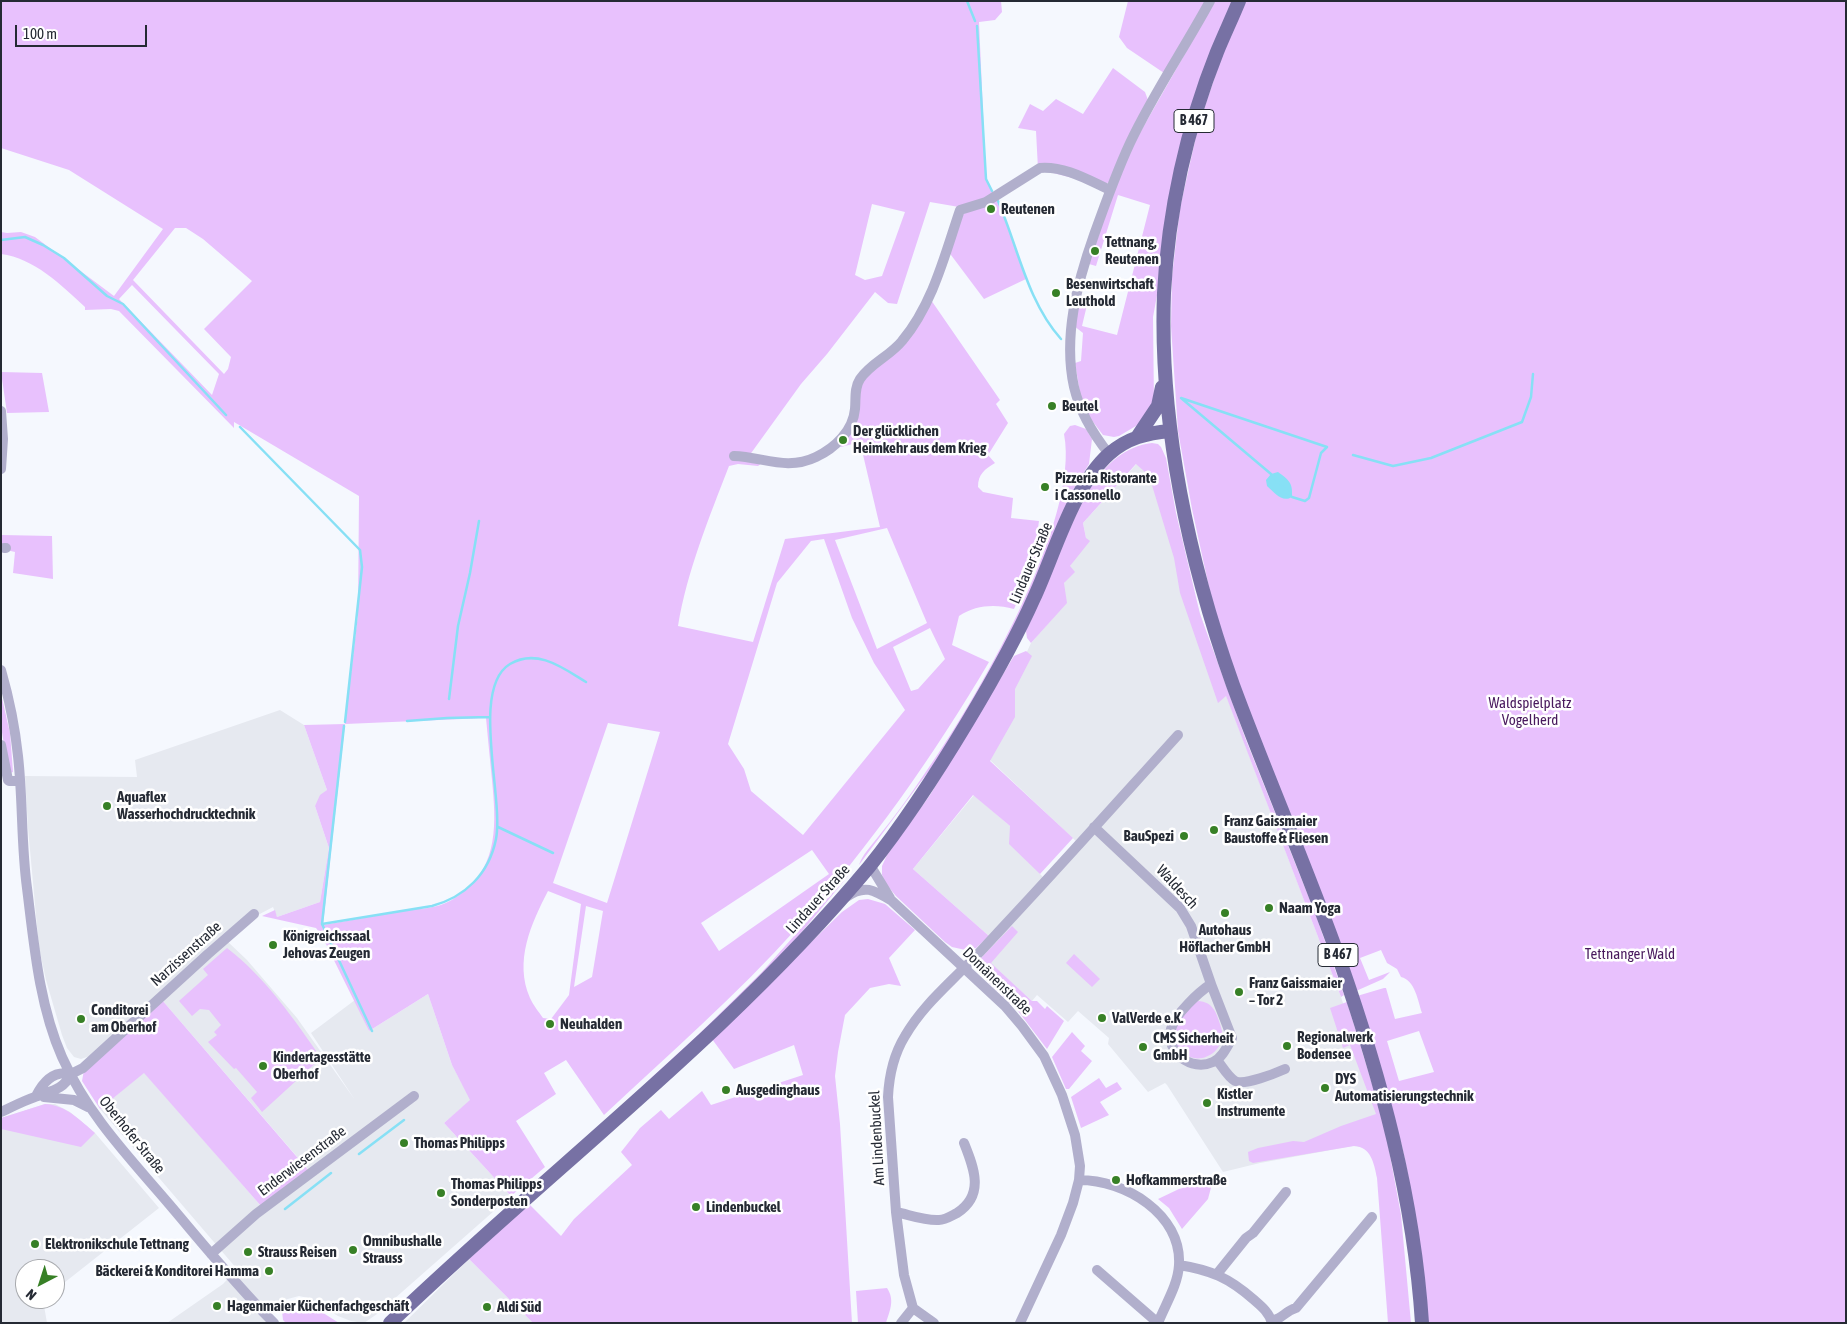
<!DOCTYPE html>
<meta charset="utf-8">
<style>
body{margin:0}
#map{position:relative;width:1847px;height:1324px;overflow:hidden;background:#f5f8fe;font-family:"Asap Condensed",sans-serif}
canvas{display:block}
.frame{position:absolute;inset:0;border:2px solid #252a34;pointer-events:none}
.north{position:absolute;left:15px;top:1259px;width:50px;height:50px;box-sizing:border-box;background:#fff;border:1px solid #a8aaae;border-radius:50%;rotate:220deg;font-size:14px;font-weight:700;line-height:20px;text-align:center;color:#252a34}
.north::after{content:'';display:block;margin:auto;width:18px;height:22px;background:#378026;clip-path:polygon(50% 0,100% 100%,50% 72%,0 100%)}
.scale{position:absolute;left:15px;top:25px;width:132px;height:22px;box-sizing:border-box;border:2px solid #252a34;border-top:0;padding-left:6px;font-size:15px;line-height:18px;white-space:nowrap;color:#252a34;-webkit-text-stroke:4px #fff;paint-order:stroke}
</style>
<div id="map">
<canvas width="1847" height="1324"></canvas>
<div class="frame"></div>
<div class="north">N</div>
<div class="scale">100 m</div>
</div>
<script>
const ctx = document.querySelector('canvas').getContext('2d');
ctx.lineJoin = 'round';
function fillPath(path, color) { ctx.fillStyle = color; ctx.fill(path, 'evenodd'); }
function trace(path, color, width, dash) { ctx.strokeStyle = color; ctx.lineWidth = width; ctx.lineCap = dash ? 'butt' : 'round'; ctx.setLineDash(dash || []); ctx.stroke(path); }
function label(font, color, halo, rows, align = 'center') {
  ctx.font = font + ' "Asap Condensed",sans-serif'; ctx.lineWidth = 5; ctx.setLineDash([]); ctx.textBaseline = 'middle'; ctx.strokeStyle = halo; ctx.fillStyle = color; for (const [text, x, y, turn = 0] of rows) {
    ctx.save(); ctx.translate(x, y); ctx.rotate((+turn || 0) * Math.PI / 180); ctx.textAlign = isNaN(turn) ? turn : align; if (halo) ctx.strokeText(text, 0, 0); ctx.fillText(text, 0, 0); ctx.restore();
  }
}
fillPath(new Path2D(`
 M 1141,459 L 1155,472 L 1226,695 L 1341,997 L 1378,1111 L 1361,1147 L 1353,1146 L 1260,1163 L 1223,1172 L 1167,1085 L 1165,1083 L 1148,1092 L 1108,1044 L 1109,1038 L 1078,1011 L 1068,1022 L 1037,995 L 1032,1001 L 982,955 L 989,936 L 913,869 L 974,795 L 1010,826 L 1040,874 L 1046,880 L 1079,844 L 973,744 L 1019,669 L 1031,643 L 1052,619 L 1070,566 L 1086,538 L 1083,523 Z
 M 280,710 L 304,725 L 327,790 L 315,806 L 329,848 L 320,902 L 277,917 L 273,907 L 256,916 L 90,1056 L 81,1059 L 74,1057 L 67,1048 L 62,1035 L 46,980 L 39,948 L 28,828 L 25,776 L 137,777 L 135,760 Z
 M 227,941 L 247,960 L 297,1018 L 355,1100 L 311,1033 L 355,1000 L 369,1031 L 428,994 L 452,1065 L 471,1100 L 444,1123 L 511,1196 L 377,1314 L 364,1323 L 351,1321 L 338,1316 L 308,1298 L 299,1296 L 284,1300 L 268,1314 L 266,1323 L 167,1323 L 223,1284 L 237,1269 L 100,1109 L 144,1072 L 261,1206 L 312,1174 L 162,1000 Z
 M 45,1104 L 55,1104 L 70,1112 L 95,1133 L 159,1208 L 55,1290 L 55,1269 L 25,1269 L 25,1299 L 44,1299 L 43,1300 L 47,1323 L 1,1323 L 1,1118 Z
 M 469,1259 L 533,1323 L 404,1323 Z`), '#e6e9f0');
fillPath(new Path2D(`
 M 1,1 L 1001,1 L 1002,12 L 995,20 L 979,22 L 986,179 L 994,195 L 959,207 L 930,202 L 897,304 L 888,303 L 875,292 L 827,354 L 801,384 L 749,456 L 762,463 L 758,466 L 738,464 L 729,466 C 709,518 687,571 678,626 L 753,642 L 785,539 L 880,527 L 860,442 L 841,447 L 838,443 L 845,436 L 858,385 L 888,357 L 931,300 L 1000,400 L 996,404 L 1008,423 L 988,455 L 995,463 C 985,469 978,474 978,487 L 983,492 L 1013,498 L 1011,518 L 1039,521 L 1036,542 L 1043,544 L 1014,609 C 995,604 976,605 959,616 L 952,645 L 989,662 C 933,757 870,846 797,928 C 737,995 669,1054 604,1115 L 566,1060 L 544,1073 L 556,1094 L 516,1121 L 545,1167 L 511,1196 L 444,1123 L 470,1100 L 452,1065 L 428,994 L 369,1031 L 322,936 L 316,928 L 262,916 L 275,910 L 277,917 L 320,902 L 329,848 L 315,806 L 320,795 L 327,790 L 304,725 L 345,724 L 358,614 L 359,496 L 234,422 L 234,428 L 119,311 L 111,309 L 85,310 L 85,307 C 61,285 34,258 1,254 L 1,232 L 7,233 L 21,232 L 35,237 L 114,296 L 163,229 L 69,170 L 1,148 ZM 872,204 L 905,212 L 882,276 L 865,280 L 855,275 ZM 175,228 L 186,228 L 203,239 L 252,281 L 204,329 L 231,357 L 228,369 L 224,374 L 133,280 ZM 132,285 L 219,374 L 212,395 L 119,299 ZM 887,528 L 927,623 L 877,649 L 835,540 ZM 824,539 L 852,618 L 874,663 L 905,710 L 803,835 L 751,791 L 744,769 L 728,744 L 777,583 L 811,541 ZM 930,628 L 945,659 L 918,689 L 911,691 L 893,647 ZM 486,718 C 488,739 490,760 492,780 C 496,822 499,865 462,893 C 448,904 433,909 415,909 L 323,925 L 345,724 ZM 608,723 L 660,732 L 607,903 L 553,883 ZM 812,850 L 829,874 L 719,951 L 701,923 ZM 548,891 L 581,904 L 569,995 L 551,1019 L 543,1018 C 539,1012 533,1005 530,998 C 514,961 531,924 548,891 ZM 586,906 L 603,911 L 592,977 L 574,987 Z
 M 1128,1 L 1206,1 L 1164,73 L 1127,48 L 1119,37 Z
 M 1215,1 L 1233,1 L 1217,38 L 1160,279 L 1153,317 L 1154,404 L 1141,423 L 1119,436 L 1114,437 L 1103,435 L 1087,414 L 1080,393 L 1075,363 L 1081,361 L 1083,333 L 1074,326 L 1079,304 L 1087,305 L 1082,326 L 1117,335 L 1150,205 L 1118,195 L 1096,266 L 1089,264 L 1113,193 L 1133,145 Z
 M 1245,1 L 1846,1 L 1846,1323 L 1428,1323 L 1408,1175 L 1402,1146 L 1357,996 L 1384,988 L 1386,988 L 1395,1019 L 1422,1013 C 1418,1001 1415,980 1401,977 L 1397,969 L 1387,963 L 1381,950 L 1360,958 L 1369,980 L 1390,972 L 1383,979 L 1356,991 L 1238,682 L 1212,601 L 1192,509 L 1178,431 L 1171,326 L 1172,276 L 1180,208 L 1197,132 L 1206,103 L 1222,56 ZM 1419,1031 L 1434,1072 L 1399,1081 L 1387,1041 Z
 M 1113,68 L 1145,92 L 1148,100 L 1109,182 L 1103,186 L 1038,169 L 1036,131 L 1018,128 L 1030,104 L 1043,111 L 1056,99 L 1083,114 Z
 M 998,199 L 1026,279 L 984,299 L 948,251 L 961,215 Z
 M 1,372 L 42,373 L 49,412 L 7,413 Z
 M 1075,425 L 1086,429 L 1092,439 L 1089,464 L 1073,490 L 1026,601 L 1008,639 L 984,683 L 934,764 L 859,865 C 862,855 872,845 878,837 C 894,817 909,797 923,776 C 974,704 1081,521 1064,434 L 1070,426 Z
 M 1152,443 L 1158,444 L 1161,447 L 1166,458 L 1176,513 L 1200,614 L 1246,740 L 1315,913 L 1344,995 L 1341,997 L 1226,696 L 1218,703 L 1180,593 L 1174,558 L 1151,482 L 1145,472 L 1136,464 L 1083,523 L 1086,538 L 1090,541 L 1070,566 L 1075,572 L 1064,583 L 1067,603 L 1031,643 L 1027,638 L 1026,631 C 1037,606 1048,581 1058,557 C 1076,515 1098,449 1152,443 Z
 M 2,535 L 52,536 L 53,579 L 13,573 L 15,552 L 2,549 Z
 M 1026,651 L 1032,656 L 1015,689 L 1015,717 L 990,761 L 1073,838 L 1040,874 L 1009,844 L 1010,826 L 973,795 L 913,869 L 989,936 L 976,948 L 970,951 L 952,947 L 945,942 L 896,896 L 886,884 L 882,875 L 882,866 L 887,855 L 930,795 L 1014,656 Z
 M 1,694 L 10,733 L 13,772 L 10,773 L 8,770 L 1,726 Z
 M 853,870 L 796,939 L 745,993 L 650,1081 L 650,1079 L 699,1034 L 761,973 Z
 M 868,899 L 885,904 L 915,930 L 889,958 L 901,986 L 889,984 L 870,988 L 845,1015 L 838,1052 L 835,1076 L 840,1124 L 852,1323 L 533,1323 L 469,1259 L 528,1203 L 561,1236 L 574,1219 L 632,1165 L 621,1152 L 640,1128 L 661,1110 L 669,1119 L 702,1091 L 711,1105 L 803,1075 L 794,1045 L 734,1069 L 712,1039 L 842,912 L 859,900 Z
 M 1012,926 L 1018,932 L 991,963 L 1032,1001 L 1037,1001 L 1045,1009 L 1047,1006 L 1064,1021 L 1047,1049 L 1018,1011 L 987,981 L 983,975 L 981,958 Z
 M 227,948 C 264,976 295,1020 321,1058 L 262,1112 L 251,1098 L 257,1092 L 236,1068 L 234,1069 L 208,1042 L 217,1035 L 214,1032 L 221,1025 L 209,1010 L 200,1009 L 192,1016 L 179,1001 L 208,975 L 203,969 Z
 M 1074,954 L 1100,979 L 1092,987 L 1066,963 Z
 M 162,1000 L 309,1171 L 261,1206 L 144,1073 L 100,1109 L 82,1081 L 84,1070 Z
 M 1198,1001 C 1213,1002 1216,1012 1220,1024 C 1221,1028 1223,1032 1222,1036 C 1222,1051 1203,1064 1188,1056 C 1162,1043 1179,1012 1198,1001 Z
 M 1347,1002 L 1384,1123 L 1401,1215 L 1411,1323 L 1388,1323 L 1377,1178 C 1374,1163 1371,1147 1354,1146 L 1253,1163 L 1249,1161 L 1248,1152 L 1258,1148 L 1293,1141 L 1304,1142 L 1341,1126 L 1376,1114 L 1350,1045 L 1343,1048 L 1330,1008 Z
 M 1072,1032 L 1085,1046 L 1081,1051 L 1092,1061 L 1069,1089 L 1066,1089 L 1052,1057 Z
 M 1099,1078 L 1106,1088 L 1117,1082 L 1122,1089 L 1100,1102 L 1109,1115 L 1081,1128 L 1071,1097 Z
 M 45,1104 C 66,1105 80,1120 95,1133 L 81,1147 L 1,1129 L 1,1118 Z
 M 1213,1180 L 1208,1199 L 1182,1229 L 1169,1208 L 1158,1199 L 1179,1189 Z
 M 887,1288 C 895,1300 890,1310 886,1323 L 858,1323 L 856,1291 Z
 M 295,1301 L 306,1302 L 339,1323 L 286,1323 L 283,1320 L 282,1311 L 289,1303 Z`), '#e8c1fd');
fillPath(new Path2D(`
 M 1278,472 C 1289,480 1293,483 1292,497 C 1282,503 1275,493 1267,486 L 1266,480 L 1271,474 Z`), '#87e0f5');
trace(new Path2D(`
 M 967,1 L 975,21
 M 977,26 L 986,179 L 992,191
 M 998,201 C 1018,247 1027,301 1061,339
 M 1,240 L 25,237 L 43,245 L 64,258 L 107,296 L 123,304 L 226,415
 M 1181,398 L 1327,447 L 1321,453 L 1309,498 L 1305,501 L 1292,497 L 1271,474 Z
 M 240,427 L 360,550 L 362,567 L 345,722
 M 1353,455 L 1393,466 L 1431,458 L 1522,422 L 1531,397 L 1533,374
 M 449,699 L 458,626 L 470,573 L 479,521
 M 407,721 L 447,718 L 489,717
 M 344,726 L 322,924 L 372,1031
 M 498,827 L 553,853
 M 322,924 L 432,906 C 465,897 489,874 496,839 C 504,798 470,688 510,664 C 537,648 563,668 586,682
 M 359,1154 L 404,1120
 M 285,1209 L 331,1173`), '#87e0f5', 2.5);
trace(new Path2D(`
 M 1,411 L 3,439 L 1,469
 M 1109,454 C 1093,434 1080,413 1074,387 C 1063,337 1077,283 1094,235 C 1105,204 1116,173 1130,143 C 1153,94 1184,49 1210,1
 M 734,456 C 763,457 787,471 816,457 C 835,448 853,431 855,409 C 856,399 854,388 860,379 C 871,363 890,356 902,341 C 933,304 945,254 960,210 L 986,202 L 1040,168 C 1065,166 1088,180 1110,190
 M 4,548 L 6,548
 M 1,670 C 9,698 15,727 18,756 C 23,800 21,844 27,888 C 34,944 39,1005 62,1057 C 88,1115 128,1156 169,1204 C 203,1244 236,1285 274,1323
 M 1,745 L 8,780 L 9,781 L 20,781
 M 1094,827 L 1180,908 L 1191,926 L 1211,984
 M 870,865 L 890,898
 M 846,897 C 865,884 874,890 892,901 L 1005,1006 L 1022,1026 L 1044,1056 L 1062,1095 L 1075,1135 L 1080,1166 L 1079,1180 L 1073,1203 L 1061,1235 L 1020,1323
 M 1211,984 L 1232,1038 C 1227,1047 1222,1058 1213,1062 C 1191,1072 1165,1052 1171,1029 C 1175,1014 1199,992 1211,984 Z
 M 1217,1060 C 1222,1066 1228,1077 1235,1081 C 1244,1086 1276,1073 1285,1069
 M 71,1074 L 83,1068 L 208,954 L 254,914
 M 36,1096 C 43,1082 54,1070 71,1074
 M 44,1097 L 74,1100 L 88,1107
 M 1,1112 C 12,1107 23,1101 35,1097 C 49,1091 63,1091 71,1074
 M 1079,1180 C 1125,1180 1182,1214 1179,1265 C 1178,1285 1165,1305 1158,1323 L 1097,1270
 M 896,1212 C 910,1215 925,1221 939,1220 C 945,1220 951,1216 957,1213 C 985,1195 974,1168 964,1143
 M 211,1254 L 256,1214 L 414,1096
 M 1179,1265 C 1211,1270 1229,1278 1253,1299 C 1261,1306 1269,1312 1272,1323
 M 1217,1274 L 1246,1238 L 1253,1233 L 1286,1192
 M 913,1308 L 934,1323
 M 1272,1320 C 1284,1319 1284,1311 1296,1308 L 1372,1217
 M 901,1323 L 913,1308 L 904,1275 L 896,1212 L 888,1097 C 889,1076 894,1054 905,1036 C 920,1010 941,991 962,970 C 977,956 990,941 1004,926 C 1063,863 1120,799 1178,735`), '#b1afcc', 10);
trace(new Path2D(`
 M 1239,1 C 1232,18 1224,35 1217,52 C 1187,127 1168,212 1164,293 C 1159,424 1189,562 1233,685 C 1267,777 1307,868 1340,961 C 1381,1078 1414,1199 1422,1323
 M 1138,436 L 1158,406 L 1162,387
 M 390,1323 C 549,1170 727,1037 869,867 C 906,821 938,771 968,721 C 992,681 1015,641 1034,598 C 1054,555 1073,486 1109,454 C 1127,438 1147,433 1170,431`), '#7771a4', 14);
for (const [x, y, r, color] of [
 [991,209,5,"#378026"],
 [1095,251,5,"#378026"],
 [1056,293,5,"#378026"],
 [1052,406,5,"#378026"],
 [843,440,5,"#378026"],
 [1045,487,5,"#378026"],
 [107,806,5,"#378026"],
 [1214,830,5,"#378026"],
 [1184,836,5,"#378026"],
 [1269,908,5,"#378026"],
 [1225,913,5,"#378026"],
 [273,945,5,"#378026"],
 [1239,992,5,"#378026"],
 [1102,1018,5,"#378026"],
 [81,1019,5,"#378026"],
 [550,1024,5,"#378026"],
 [1287,1046,5,"#378026"],
 [1143,1047,5,"#378026"],
 [263,1066,5,"#378026"],
 [1325,1088,5,"#378026"],
 [726,1090,5,"#378026"],
 [1207,1103,5,"#378026"],
 [404,1143,5,"#378026"],
 [1116,1180,5,"#378026"],
 [441,1193,5,"#378026"],
 [696,1207,5,"#378026"],
 [35,1244,5,"#378026"],
 [353,1250,5,"#378026"],
 [248,1252,5,"#378026"],
 [269,1271,5,"#378026"],
 [217,1306,5,"#378026"],
 [487,1307,5,"#378026"]
]) { const dot = new Path2D(); dot.arc(x, y, r, 0, 2 * Math.PI); ctx.fillStyle = color; ctx.fill(dot); trace(dot, '#fff', 2); }
for (const [x, y, w] of [
 [1194,121,40],
 [1338,955,40]
]) { const box = new Path2D(); box.roundRect(x - w / 2, y - 11.5, w, 23, 4); ctx.fillStyle = '#fff'; ctx.fill(box); trace(box, '#252a34', 1); }
label('bold 14px', '#252a34', null, [
 ["B 467",1194,121],
 ["B 467",1338,955]
]);
label('bold 15px', '#252a34', '#fff', [
 ["Reutenen",1001,209],
 ["Tettnang,",1105,242],
 ["Reutenen",1105,259],
 ["Besenwirtschaft",1066,284],
 ["Leuthold",1066,301],
 ["Beutel",1062,406],
 ["Der glücklichen",853,431],
 ["Heimkehr aus dem Krieg",853,448],
 ["Pizzeria Ristorante",1055,478],
 ["i Cassonello",1055,495],
 ["Aquaflex",117,797],
 ["Wasserhochdrucktechnik",117,814],
 ["Franz Gaissmaier",1224,821],
 ["Baustoffe & Fliesen",1224,838],
 ["BauSpezi",1174,836,"right"],
 ["Naam Yoga",1279,908],
 ["Autohaus",1225,930,"center"],
 ["Höflacher GmbH",1225,947,"center"],
 ["Königreichssaal",283,936],
 ["Jehovas Zeugen",283,953],
 ["Franz Gaissmaier",1249,983],
 ["– Tor 2",1249,1000],
 ["Conditorei",91,1010],
 ["am Oberhof",91,1027],
 ["ValVerde e.K.",1112,1018],
 ["Neuhalden",560,1024],
 ["Regionalwerk",1297,1037],
 ["Bodensee",1297,1054],
 ["CMS Sicherheit",1153,1038],
 ["GmbH",1153,1055],
 ["Kindertagesstätte",273,1057],
 ["Oberhof",273,1074],
 ["DYS",1335,1079],
 ["Automatisierungstechnik",1335,1096],
 ["Ausgedinghaus",736,1090],
 ["Kistler",1217,1094],
 ["Instrumente",1217,1111],
 ["Thomas Philipps",414,1143],
 ["Hofkammerstraße",1126,1180],
 ["Thomas Philipps",451,1184],
 ["Sonderposten",451,1201],
 ["Lindenbuckel",706,1207],
 ["Omnibushalle",363,1241],
 ["Strauss",363,1258],
 ["Elektronikschule Tettnang",45,1244],
 ["Strauss Reisen",258,1252],
 ["Bäckerei & Konditorei Hamma",259,1271,"right"],
 ["Hagenmaier Küchenfachgeschäft",227,1306],
 ["Aldi Süd",497,1307]
], 'left');
label('15px', '#252a34', '#fff', [
 ["Lindauer Straße",1031,563,-67],
 ["Waldesch",1177,887,47],
 ["Lindauer Straße",818,899,-48],
 ["Narzissenstraße",186,954,-42],
 ["Domänenstraße",997,981,44],
 ["Oberhofer Straße",132,1135,51],
 ["Am Lindenbuckel",877,1138,-93],
 ["Enderwiesenstraße",302,1161,-37]
]);
label('15px', '#48195d', '#fff', [
 ["Waldspielplatz",1530,703],
 ["Vogelherd",1530,720],
 ["Tettnanger Wald",1630,954]
]);
</script>
